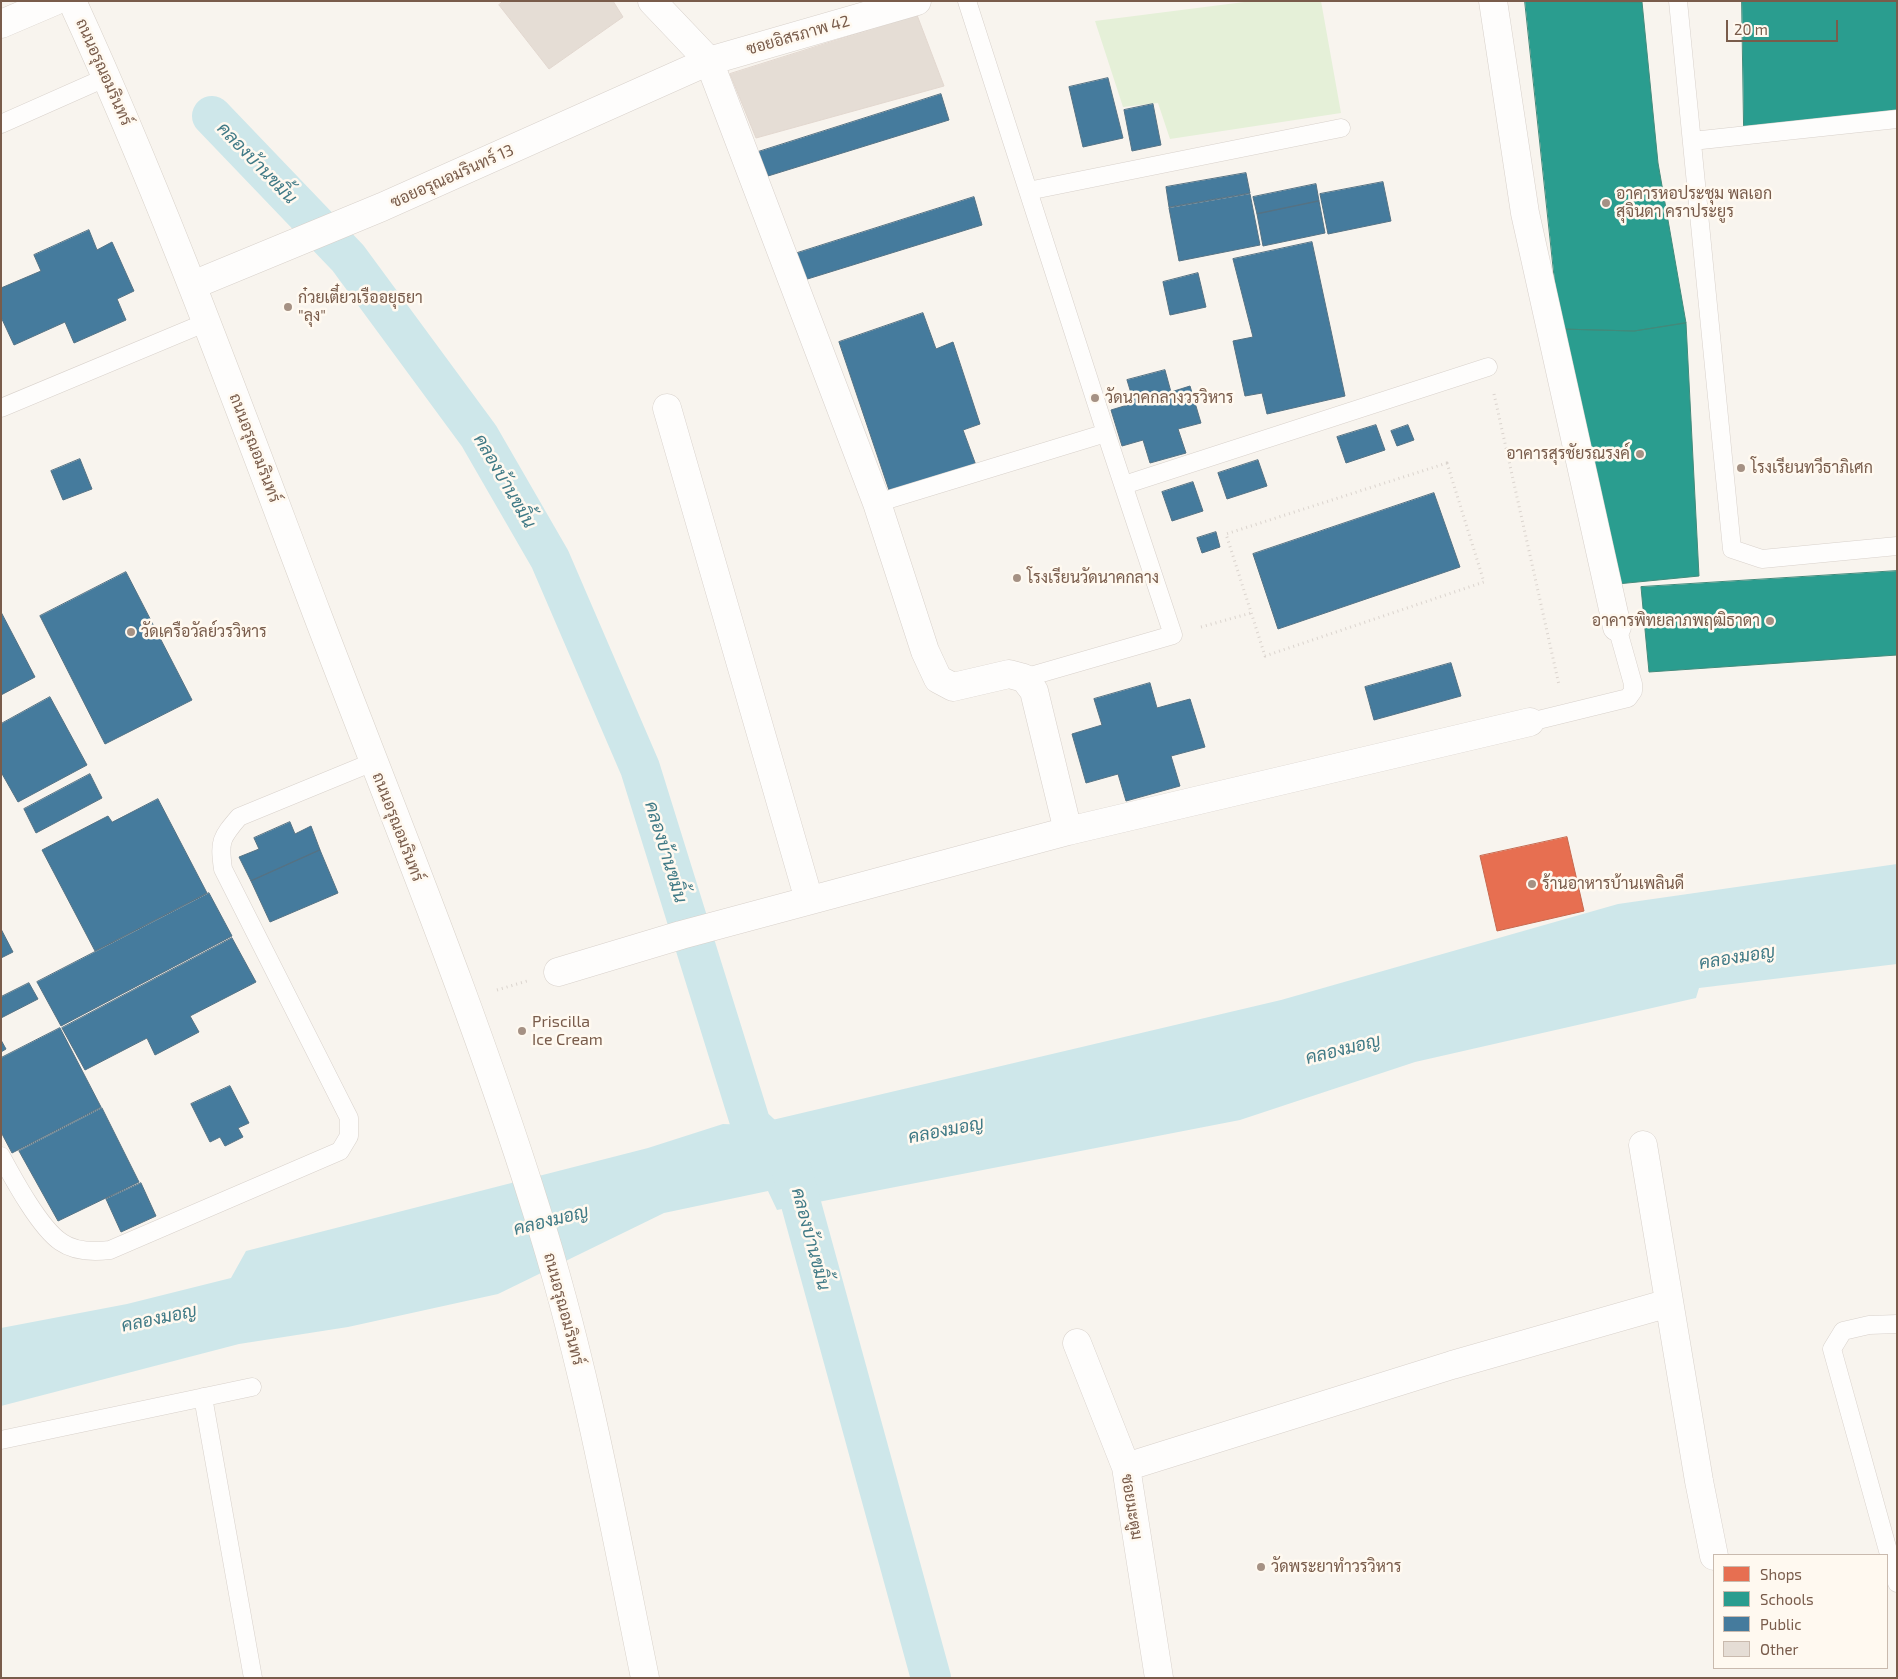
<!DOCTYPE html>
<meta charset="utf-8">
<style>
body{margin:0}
#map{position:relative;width:1898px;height:1679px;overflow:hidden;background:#f8f4ee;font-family:"Exo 2",sans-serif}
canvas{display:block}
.frame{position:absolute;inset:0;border:2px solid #795c4b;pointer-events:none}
.legend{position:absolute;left:1713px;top:1554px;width:175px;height:115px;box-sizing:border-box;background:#fff9f0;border:1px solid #c9baae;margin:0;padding:6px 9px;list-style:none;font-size:15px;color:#795c4b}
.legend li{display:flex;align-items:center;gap:10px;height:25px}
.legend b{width:25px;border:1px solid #c9baae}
.scale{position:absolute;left:1726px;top:20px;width:112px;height:22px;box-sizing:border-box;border:2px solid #795c4b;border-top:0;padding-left:6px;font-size:15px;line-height:18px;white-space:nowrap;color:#795c4b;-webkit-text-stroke:4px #fff9f0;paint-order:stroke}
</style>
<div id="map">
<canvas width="1898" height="1679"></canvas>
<div class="frame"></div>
<ul class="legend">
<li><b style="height:14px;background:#e76f51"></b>Shops</li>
<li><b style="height:14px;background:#2a9d8f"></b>Schools</li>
<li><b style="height:14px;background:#457b9d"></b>Public</li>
<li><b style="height:14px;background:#e5ddd5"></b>Other</li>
</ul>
<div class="scale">20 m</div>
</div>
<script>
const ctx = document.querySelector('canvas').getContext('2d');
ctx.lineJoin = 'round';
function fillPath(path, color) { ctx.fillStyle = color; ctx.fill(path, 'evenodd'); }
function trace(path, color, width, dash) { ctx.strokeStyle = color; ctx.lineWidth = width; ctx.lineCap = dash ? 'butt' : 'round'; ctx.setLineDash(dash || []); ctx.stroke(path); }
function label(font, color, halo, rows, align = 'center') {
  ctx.font = font + ' "Exo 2",Sarabun,sans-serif'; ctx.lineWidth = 5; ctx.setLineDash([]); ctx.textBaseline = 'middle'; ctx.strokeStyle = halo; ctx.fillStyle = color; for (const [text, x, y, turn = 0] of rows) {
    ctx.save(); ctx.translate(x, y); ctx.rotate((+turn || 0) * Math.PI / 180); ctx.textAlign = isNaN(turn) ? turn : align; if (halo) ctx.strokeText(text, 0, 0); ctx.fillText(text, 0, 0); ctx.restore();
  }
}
fillPath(new Path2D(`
 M 1252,1 L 1321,1 L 1341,113 L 1170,139 L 1158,103 L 1123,107 L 1095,21 Z`), '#e5f0d8');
fillPath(new Path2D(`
 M 1897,864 L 1897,964 L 1699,988 L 1696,998 L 1415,1062 L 1240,1120 L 777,1210 L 768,1191 L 664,1213 L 498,1294 L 348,1327 L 239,1344 L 1,1406 L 1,1328 L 127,1304 L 231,1278 L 246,1251 L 648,1148 L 723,1124 L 751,1125 L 1281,1000 L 1618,904 Z`), '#cee7ea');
const shops = new Path2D(`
 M 1567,837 L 1584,911 L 1497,931 L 1480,856 Z`);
fillPath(shops, '#e76f51');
trace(shops, '#c6694f', 1);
const schools = new Path2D(`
 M 1525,1 L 1642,2 L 1658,163 L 1686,323 L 1634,331 L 1560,329 Z
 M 1742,1 L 1897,1 L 1897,113 L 1744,129 Z
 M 1686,323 L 1699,576 L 1617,584 L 1560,329 L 1634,331 Z
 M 1897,571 L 1897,655 L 1649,672 L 1641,587 Z`);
fillPath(schools, '#2a9d8f');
trace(schools, '#428a7b', 1);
const public = new Path2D(`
 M 1108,78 L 1123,138 L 1083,147 L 1069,87 Z
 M 941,94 L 949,120 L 768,176 L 758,152 Z
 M 1153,104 L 1161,145 L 1132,151 L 1124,110 Z
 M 1246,173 L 1250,193 L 1169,207 L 1166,187 Z
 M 1383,182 L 1391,221 L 1328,234 L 1320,194 Z
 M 1316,184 L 1319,201 L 1257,214 L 1253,197 Z
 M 1250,194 L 1260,245 L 1179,261 L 1169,208 Z
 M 974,197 L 982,225 L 801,281 L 791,255 Z
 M 1319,201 L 1325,233 L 1263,246 L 1257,214 Z
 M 89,230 L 97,250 L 112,242 L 134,291 L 117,299 L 126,320 L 74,343 L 65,322 L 14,345 L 1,317 L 1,288 L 41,271 L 34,255 Z
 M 1312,242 L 1345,396 L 1267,414 L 1262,393 L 1245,396 L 1233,341 L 1253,337 L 1233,259 Z
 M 1198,273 L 1206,307 L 1170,315 L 1163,282 Z
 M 923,313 L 936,349 L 953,342 L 980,424 L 963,430 L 977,468 L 891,496 L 839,342 Z
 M 1165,370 L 1171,392 L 1190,386 L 1201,423 L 1178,429 L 1186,453 L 1150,463 L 1143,440 L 1122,446 L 1111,410 L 1134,403 L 1127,380 Z
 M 1376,425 L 1385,450 L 1346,463 L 1337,437 Z
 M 1408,425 L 1414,440 L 1397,446 L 1391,431 Z
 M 80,459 L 92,489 L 63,500 L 51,471 Z
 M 1258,460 L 1267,486 L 1227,499 L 1218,473 Z
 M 1193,482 L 1203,511 L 1172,521 L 1162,492 Z
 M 1434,493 L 1460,567 L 1278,629 L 1253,554 Z
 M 1216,532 L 1220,547 L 1202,553 L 1197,538 Z
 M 126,572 L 192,700 L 105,744 L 40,616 Z
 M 1,612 L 35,677 L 1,695 Z
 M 1451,663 L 1461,696 L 1374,720 L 1365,687 Z
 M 1150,683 L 1157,708 L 1190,699 L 1205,747 L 1171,756 L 1180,786 L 1126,801 L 1118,774 L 1086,783 L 1072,734 L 1102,725 L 1094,699 Z
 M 50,697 L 87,765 L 18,802 L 1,772 L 1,724 Z
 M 90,774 L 102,798 L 36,833 L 24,809 Z
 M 158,799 L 207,893 L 95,951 L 42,850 L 108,816 L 112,822 Z
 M 290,822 L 295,834 L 311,826 L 320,850 L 251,881 L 239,857 L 259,849 L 254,838 Z
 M 320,850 L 338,893 L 270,922 L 251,881 Z
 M 209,893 L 232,936 L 61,1026 L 37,982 Z
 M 1,929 L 13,952 L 1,958 Z
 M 232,938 L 256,982 L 190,1016 L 199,1032 L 155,1055 L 147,1038 L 85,1070 L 62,1028 Z
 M 29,983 L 38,999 L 1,1018 L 1,997 Z
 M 60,1028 L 101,1107 L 12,1153 L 1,1132 L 1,1058 Z
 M 1,1040 L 6,1049 L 1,1052 Z
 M 230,1086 L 249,1123 L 238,1128 L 243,1137 L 225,1146 L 220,1137 L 210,1142 L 191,1104 Z
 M 102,1108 L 139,1182 L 58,1221 L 19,1151 Z
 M 141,1183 L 156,1216 L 121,1232 L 106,1199 Z`);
fillPath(public, '#457b9d');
trace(public, '#557284', 1);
trace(new Path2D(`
 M 212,116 L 348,258 L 479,436 L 550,559 L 640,768 L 751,1125 L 789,1160 L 931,1678`), '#cee7ea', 40);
const building = new Path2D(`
 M 504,1 L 613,1 L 623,17 L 549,69 L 499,5 Z
 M 917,15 L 944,86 L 756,138 L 730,74 Z`);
fillPath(building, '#e5ddd5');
trace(building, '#e2d7cf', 1);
const service = new Path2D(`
 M 967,1 L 1106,433 L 1173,635 L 1024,678
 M 1678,1 L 1732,549 L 1762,559 L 1897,546
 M 1,124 L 107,77
 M 1692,141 L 1897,119
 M 1028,191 L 1341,128
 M 1,408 L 207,322
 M 1124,485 L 1488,367
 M 877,503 L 1106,433
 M 1530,722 L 1628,698 L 1633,691 L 1633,684 L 1617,627
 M 1,1156 C 14,1180 40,1228 61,1242 C 75,1252 93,1252 110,1250 L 340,1151 L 349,1136 L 349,1118 L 223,869 C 219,841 221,838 239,817 L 373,762
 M 1897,1324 L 1869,1325 L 1843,1331 L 1832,1349 L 1897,1583
 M 203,1397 L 253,1678
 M 1,1440 L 252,1387`);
const minor = new Path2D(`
 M 1493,1 L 1525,213 L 1617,627
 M 1,24 L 55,1
 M 667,408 L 809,900
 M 1068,831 L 1530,722
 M 558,972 L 681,935 L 1068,831 L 1034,691 L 1024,678 L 1009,674 L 953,687 L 938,679 L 925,651 L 877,503 L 709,61 L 652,1
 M 1643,1145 L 1699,1481 L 1714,1556
 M 1077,1343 L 1126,1467 L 1159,1678
 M 1126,1467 L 1452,1365 L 1669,1303`);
const tertiary = new Path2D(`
 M 193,285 L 382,207 L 709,61 L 917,1`);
const secondary = new Path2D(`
 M 72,1 C 164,201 239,408 317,614 C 392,811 473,1007 536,1209 C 585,1362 613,1521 645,1678`);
trace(service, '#d8d1cb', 19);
trace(minor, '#d8d1cb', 29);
trace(tertiary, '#d8d1cb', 29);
trace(secondary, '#d8d1c9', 29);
trace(new Path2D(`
 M 1494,394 L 1559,685
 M 1447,463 L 1484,582 L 1265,656 L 1226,534 Z
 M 1201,627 L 1251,613
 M 497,990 L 527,981`), '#dbd4ce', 3, [1, 4]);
trace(service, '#fefdfc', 18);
trace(minor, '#fefdfc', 28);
trace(tertiary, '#fefdfc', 28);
trace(secondary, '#fefdfc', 28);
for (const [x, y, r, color] of [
 [1606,203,5,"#a59184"],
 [288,307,5,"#a59184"],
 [1095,398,5,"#a59184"],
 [1640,454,5,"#a59184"],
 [1741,468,5,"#a59184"],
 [1017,578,5,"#a59184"],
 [1770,621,5,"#a59184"],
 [131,632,5,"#a59184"],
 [1532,884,5,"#a59184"],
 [522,1031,5,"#a59184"],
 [1261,1567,5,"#a59184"]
]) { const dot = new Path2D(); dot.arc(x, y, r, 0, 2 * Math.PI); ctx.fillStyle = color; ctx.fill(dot); trace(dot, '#fff9f0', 2); }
label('16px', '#795c4b', '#fff9f0', [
 ["ซอยอิสรภาพ 42",798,35,-16],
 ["ถนนอรุณอมรินทร์",104,72,66],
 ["ซอยอรุณอมรินทร์ 13",452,176,-24],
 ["ถนนอรุณอมรินทร์",255,448,69],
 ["ถนนอรุณอมรินทร์",398,827,69],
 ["ถนนอรุณอมรินทร์",564,1309,75],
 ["ซอยมะตูม",1132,1507,81]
]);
label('16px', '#795c4b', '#fff9f0', [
 ["อาคารหอประชุม พลเอก",1616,194],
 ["สุจินดา คราประยูร",1616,212],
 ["ก๋วยเตี๋ยวเรืออยุธยา",298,298],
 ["\"ลุง\"",298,316],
 ["วัดนาคกลางวรวิหาร",1105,398],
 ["อาคารสุรชัยรณรงค์",1630,454,"right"],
 ["โรงเรียนทวีธาภิเศก",1751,468],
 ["โรงเรียนวัดนาคกลาง",1027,578],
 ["อาคารพิทยลาภพฤฒิธาดา",1760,621,"right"],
 ["วัดเครือวัลย์วรวิหาร",141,632],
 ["ร้านอาหารบ้านเพลินดี",1542,884],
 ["Priscilla",532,1022],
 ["Ice Cream",532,1040],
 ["วัดพระยาทําวรวิหาร",1271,1567]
], 'left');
label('italic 18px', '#407a86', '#fff9f0', [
 ["คลองบ้านขมิ้น",257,163,46],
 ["คลองบ้านขมิ้น",505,481,60],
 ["คลองบ้านขมิ้น",666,852,73],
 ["คลองมอญ",1737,957,-9],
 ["คลองมอญ",1343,1049,-14],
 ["คลองมอญ",946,1130,-11],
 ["คลองมอญ",551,1220,-14],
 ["คลองบ้านขมิ้น",811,1239,75],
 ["คลองมอญ",159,1318,-12]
]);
</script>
